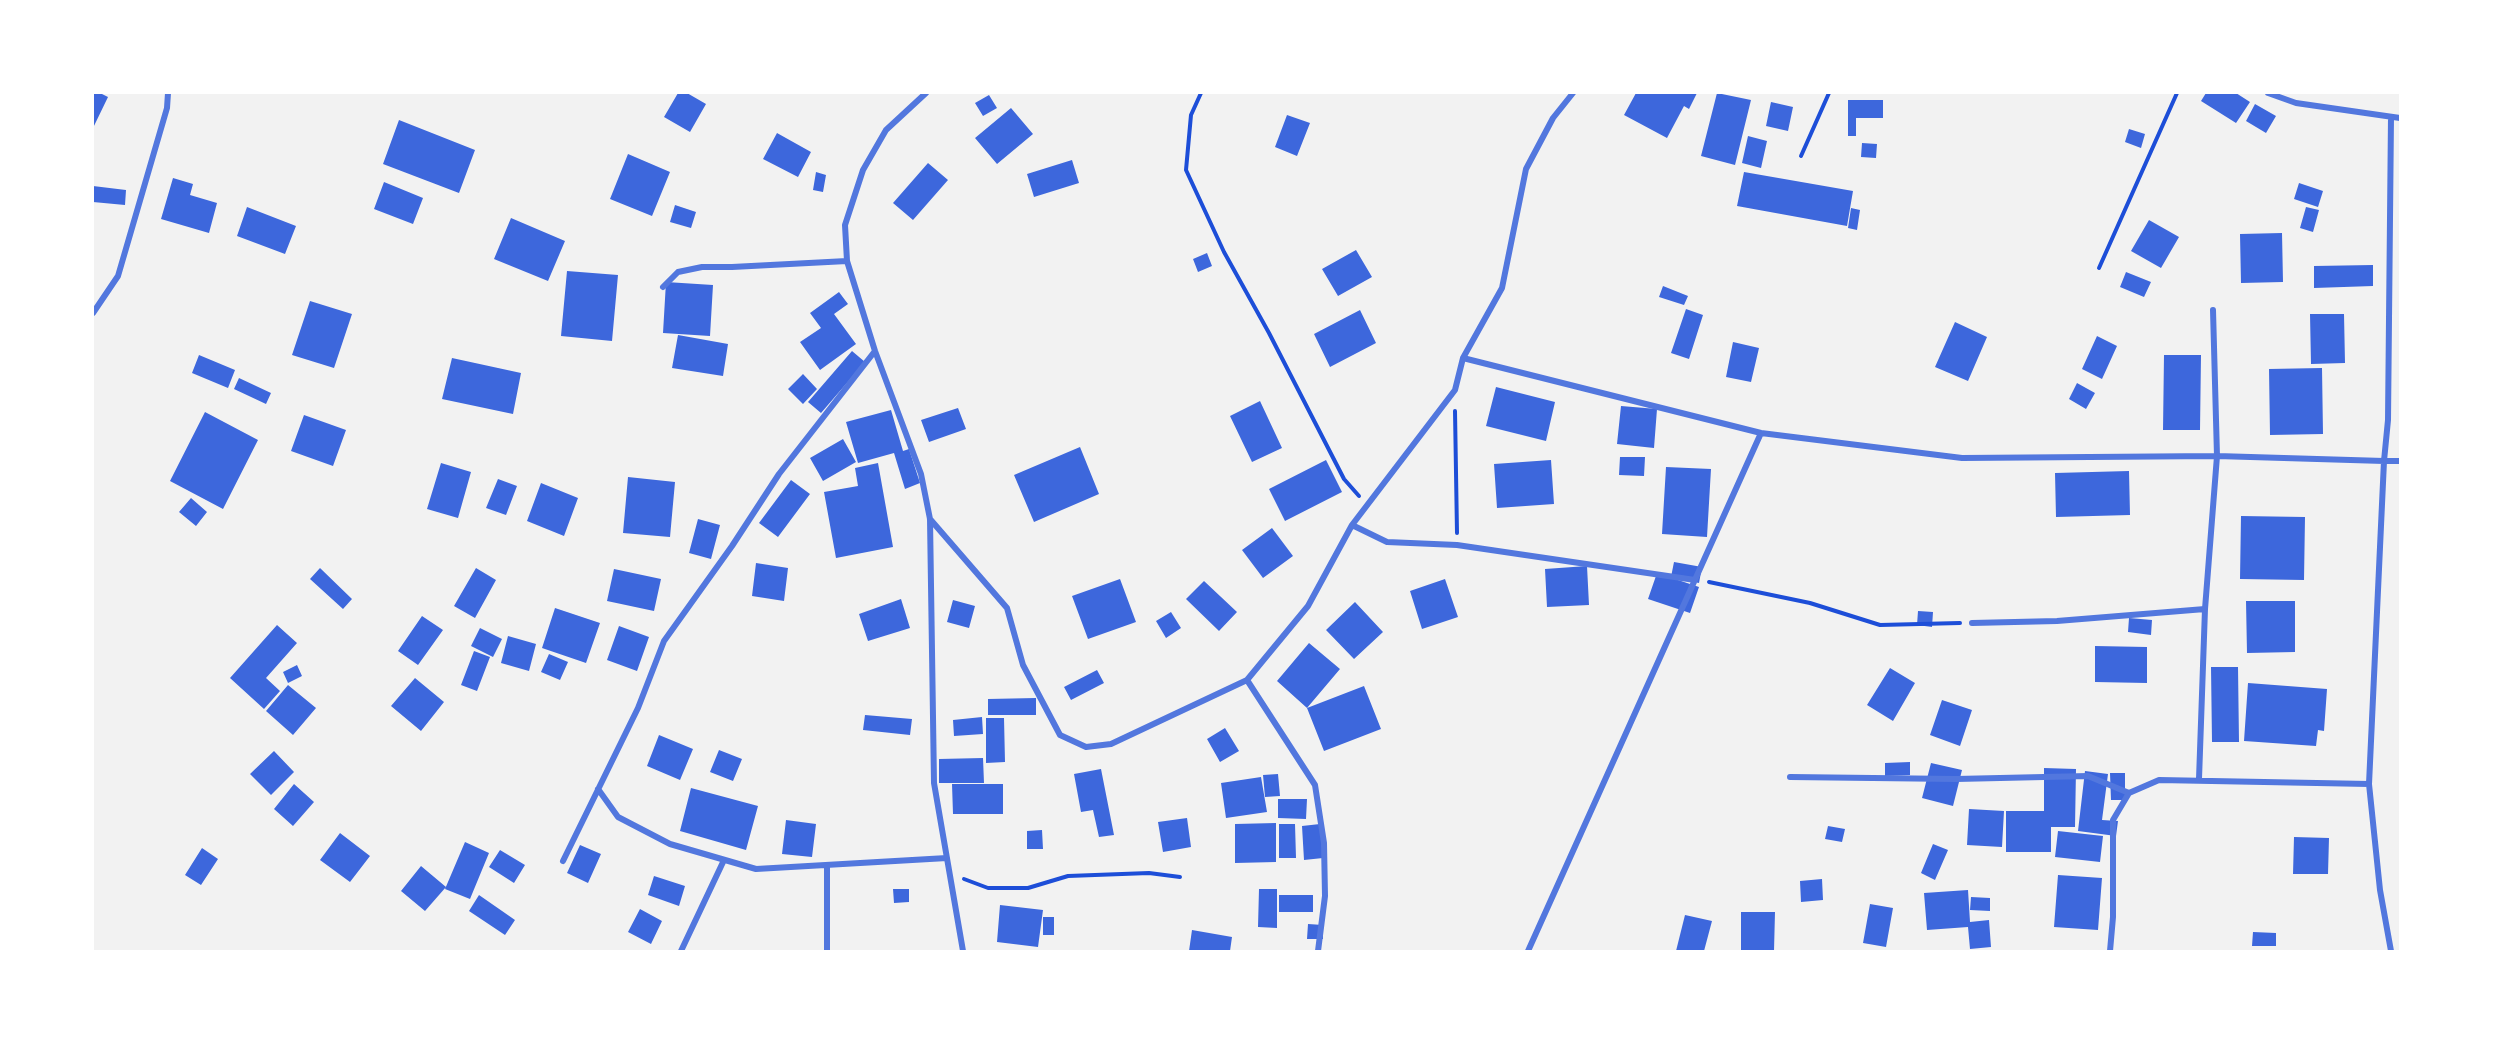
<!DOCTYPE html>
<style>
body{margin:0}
#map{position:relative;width:2493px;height:1044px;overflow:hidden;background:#f2f2f2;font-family:"Source Serif 4",serif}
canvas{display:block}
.frame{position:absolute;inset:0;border:94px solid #fff;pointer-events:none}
</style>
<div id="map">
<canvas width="2493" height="1044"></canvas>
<div class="frame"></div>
</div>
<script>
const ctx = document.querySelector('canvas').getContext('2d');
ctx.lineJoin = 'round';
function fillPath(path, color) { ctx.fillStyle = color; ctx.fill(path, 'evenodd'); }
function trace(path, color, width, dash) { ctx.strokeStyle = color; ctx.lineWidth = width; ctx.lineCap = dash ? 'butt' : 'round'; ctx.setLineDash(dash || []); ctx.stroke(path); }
fillPath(new Path2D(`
 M 93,93 L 100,93 L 108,97 L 93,128 Z
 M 678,93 L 687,93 L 706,104 L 690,132 L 664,117 Z
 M 1636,93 L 1697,93 L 1689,109 L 1684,106 L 1667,138 L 1624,115 Z
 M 1717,93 L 1751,100 L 1735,165 L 1701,156 Z
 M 2206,93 L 2236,93 L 2250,102 L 2236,123 L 2201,101 Z
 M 989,95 L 997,108 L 983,116 L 975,103 Z
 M 1848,100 L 1883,100 L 1883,118 L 1856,118 L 1856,136 L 1848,136 Z
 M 1771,102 L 1793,107 L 1788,131 L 1766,126 Z
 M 2255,104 L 2276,116 L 2266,133 L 2246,121 Z
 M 1011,108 L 1033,134 L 997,164 L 975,138 Z
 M 1287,115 L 1310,123 L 1297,156 L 1275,147 Z
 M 399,120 L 475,150 L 459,193 L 383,164 Z
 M 2129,129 L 2145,134 L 2141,148 L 2125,142 Z
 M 777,133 L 811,152 L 798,177 L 763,159 Z
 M 1748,136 L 1767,141 L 1761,168 L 1742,163 Z
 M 1862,143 L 1877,144 L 1876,158 L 1861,157 Z
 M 628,154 L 670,172 L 652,216 L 610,199 Z
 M 1072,160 L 1079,183 L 1034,197 L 1027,174 Z
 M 928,163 L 948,180 L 913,220 L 893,203 Z
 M 816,172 L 826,175 L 823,192 L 813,190 Z
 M 1744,172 L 1853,191 L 1847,226 L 1737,206 Z
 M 173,178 L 193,184 L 190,195 L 217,203 L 209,233 L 161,219 Z
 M 384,182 L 423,198 L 413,224 L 374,209 Z
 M 2299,183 L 2323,191 L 2318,207 L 2294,199 Z
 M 93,186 L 126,190 L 125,205 L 93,202 Z
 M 675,205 L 696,212 L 691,228 L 670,222 Z
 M 247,207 L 296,226 L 285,254 L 237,236 Z
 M 2306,207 L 2319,210 L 2313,232 L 2300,228 Z
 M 1851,208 L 1860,210 L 1857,230 L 1848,228 Z
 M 511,218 L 565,241 L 548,281 L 494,259 Z
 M 2149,220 L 2179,237 L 2161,268 L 2131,251 Z
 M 2282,233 L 2283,282 L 2241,283 L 2240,234 Z
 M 1356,250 L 1372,277 L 1338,296 L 1322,269 Z
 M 1207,253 L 1212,266 L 1198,272 L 1193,259 Z
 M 2373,265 L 2373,286 L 2314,288 L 2314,266 Z
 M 567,271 L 618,275 L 612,341 L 561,336 Z
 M 2126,272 L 2151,282 L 2144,297 L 2120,287 Z
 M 666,282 L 713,285 L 710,336 L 663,333 Z
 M 1663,286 L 1688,296 L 1684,305 L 1659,297 Z
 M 839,292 L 848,304 L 834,314 L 856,344 L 820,370 L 800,342 L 821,328 L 810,313 Z
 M 310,301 L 352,314 L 334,368 L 292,355 Z
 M 1686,309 L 1703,315 L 1689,359 L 1671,353 Z
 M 1360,310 L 1376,343 L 1330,367 L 1314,334 Z
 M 2310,314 L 2344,314 L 2345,363 L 2311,364 Z
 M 1955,322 L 1987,337 L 1968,381 L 1935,367 Z
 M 678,335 L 728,344 L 723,376 L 672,368 Z
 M 2097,336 L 2117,346 L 2102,379 L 2082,369 Z
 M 1733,342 L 1759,348 L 1751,382 L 1726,377 Z
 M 852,351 L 865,362 L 821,413 L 808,402 Z
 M 199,355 L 235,370 L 228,388 L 192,373 Z
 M 2164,355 L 2201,355 L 2200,430 L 2163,430 Z
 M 452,358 L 521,373 L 513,414 L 442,399 Z
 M 2322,368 L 2323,434 L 2270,435 L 2269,369 Z
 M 803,374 L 817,389 L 803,404 L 788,389 Z
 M 239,378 L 271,393 L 266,404 L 234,389 Z
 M 2077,383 L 2095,393 L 2086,409 L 2069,399 Z
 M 1496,387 L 1555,402 L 1546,441 L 1486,426 Z
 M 1260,401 L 1282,448 L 1252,462 L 1230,416 Z
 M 1621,406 L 1657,409 L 1654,448 L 1617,444 Z
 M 958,408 L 966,429 L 929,442 L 921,420 Z
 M 891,410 L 903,451 L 909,449 L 920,483 L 905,489 L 894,453 L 858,463 L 846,422 Z
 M 205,412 L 258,440 L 223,509 L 170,481 Z
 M 304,415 L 346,430 L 333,466 L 291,451 Z
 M 843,439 L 856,462 L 823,481 L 810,458 Z
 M 1080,447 L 1099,494 L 1034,522 L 1014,475 Z
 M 1620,457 L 1645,457 L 1644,476 L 1619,475 Z
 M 1326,460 L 1342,492 L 1285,521 L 1269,489 Z
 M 1551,460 L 1554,504 L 1497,508 L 1494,464 Z
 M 441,463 L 471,472 L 458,518 L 427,509 Z
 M 878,463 L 893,547 L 836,558 L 824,492 L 858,486 L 855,468 Z
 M 1666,467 L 1711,469 L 1707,537 L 1662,534 Z
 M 2129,471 L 2130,515 L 2056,517 L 2055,473 Z
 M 628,477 L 675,482 L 670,537 L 623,533 Z
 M 498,479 L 517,486 L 506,515 L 486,508 Z
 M 791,480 L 810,494 L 778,537 L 759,523 Z
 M 541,483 L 578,498 L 564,536 L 527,521 Z
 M 191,498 L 207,512 L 196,526 L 179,512 Z
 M 2241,516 L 2305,517 L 2304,580 L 2240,579 Z
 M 698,519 L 720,525 L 711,559 L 689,553 Z
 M 1272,528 L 1293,556 L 1263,578 L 1242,550 Z
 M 1674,562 L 1702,567 L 1699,583 L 1671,577 Z
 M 756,563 L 788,568 L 784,601 L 752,596 Z
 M 1587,566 L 1589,605 L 1547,607 L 1545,569 Z
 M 320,568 L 352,599 L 343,609 L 310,579 Z
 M 476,568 L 496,580 L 475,618 L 454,606 Z
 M 614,569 L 661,579 L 654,611 L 607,601 Z
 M 1657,573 L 1699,587 L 1690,613 L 1648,599 Z
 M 1120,579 L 1136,622 L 1088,639 L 1072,596 Z
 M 1445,579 L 1458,617 L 1422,629 L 1410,591 Z
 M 1204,581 L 1237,612 L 1219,631 L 1186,599 Z
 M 901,599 L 910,628 L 868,641 L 859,614 Z
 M 953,600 L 975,606 L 969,628 L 947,622 Z
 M 2246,601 L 2295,601 L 2295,652 L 2247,653 Z
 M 1355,602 L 1383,632 L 1354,659 L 1326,630 Z
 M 555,608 L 600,623 L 586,663 L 542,648 Z
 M 1918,611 L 1933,612 L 1932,627 L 1917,625 Z
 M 1171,612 L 1181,628 L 1166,638 L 1156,621 Z
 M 422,616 L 443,630 L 418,665 L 398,651 Z
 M 2129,618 L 2152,620 L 2151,635 L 2128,632 Z
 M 277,625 L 297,643 L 266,678 L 280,691 L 264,709 L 230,678 Z
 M 619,626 L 649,637 L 637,671 L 607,660 Z
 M 480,628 L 502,639 L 493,657 L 471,646 Z
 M 508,636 L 536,644 L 529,671 L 501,663 Z
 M 1309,643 L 1340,669 L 1307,708 L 1277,681 Z
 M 2095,646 L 2147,647 L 2147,683 L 2095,682 Z
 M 474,651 L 490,657 L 477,691 L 461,685 Z
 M 549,654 L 568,662 L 560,680 L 541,672 Z
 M 297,665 L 302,676 L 288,683 L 283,672 Z
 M 2211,667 L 2238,667 L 2239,742 L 2212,742 Z
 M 1890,668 L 1915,683 L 1893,721 L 1867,705 Z
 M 1097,670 L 1104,683 L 1071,700 L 1064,687 Z
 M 415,678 L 444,702 L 421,731 L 391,706 Z
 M 2248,683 L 2327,689 L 2324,731 L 2318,730 L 2316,746 L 2244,741 Z
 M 288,685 L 316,708 L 293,735 L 266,711 Z
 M 1364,686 L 1381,729 L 1324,751 L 1307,708 Z
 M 1036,698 L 1036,715 L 988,715 L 988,699 Z
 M 1942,700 L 1972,710 L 1960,746 L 1930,735 Z
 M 865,715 L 912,719 L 910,735 L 863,730 Z
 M 982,717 L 983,734 L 954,736 L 953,720 Z
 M 986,718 L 1004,718 L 1005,762 L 986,763 Z
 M 1225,728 L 1239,751 L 1220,762 L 1207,739 Z
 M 659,735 L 693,749 L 680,780 L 647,766 Z
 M 719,750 L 742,759 L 733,781 L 710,772 Z
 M 274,751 L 294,772 L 271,795 L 250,774 Z
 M 983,758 L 984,783 L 939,783 L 939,759 Z
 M 1910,762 L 1910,775 L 1885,776 L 1885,763 Z
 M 1931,763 L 1962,770 L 1953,806 L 1922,798 Z
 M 2044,768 L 2076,769 L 2075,827 L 2051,827 L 2051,852 L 2006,852 L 2006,811 L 2044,811 Z
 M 1101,769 L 1114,835 L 1099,837 L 1093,810 L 1081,812 L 1074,774 Z
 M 2085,771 L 2108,774 L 2102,820 L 2118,821 L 2116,836 L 2078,831 Z
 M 2110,773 L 2125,773 L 2125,800 L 2111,800 Z
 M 1278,774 L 1280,796 L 1265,797 L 1263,775 Z
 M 1261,777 L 1267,812 L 1226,818 L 1221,783 Z
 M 294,784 L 314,802 L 293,826 L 274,809 Z
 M 952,784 L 1003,784 L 1003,814 L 953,814 Z
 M 691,788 L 758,806 L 746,850 L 680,831 Z
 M 1278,799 L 1307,799 L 1306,819 L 1278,818 Z
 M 1969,809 L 2004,811 L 2002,847 L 1967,845 Z
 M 1187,818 L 1191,847 L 1163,852 L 1158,822 Z
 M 786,820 L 816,824 L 812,857 L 782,854 Z
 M 1276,823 L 1276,862 L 1235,863 L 1235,824 Z
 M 1279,824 L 1295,824 L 1296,858 L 1279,858 Z
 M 1320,824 L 1323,858 L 1304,860 L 1302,826 Z
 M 1828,826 L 1845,829 L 1842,842 L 1825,839 Z
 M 1042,830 L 1043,849 L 1027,849 L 1027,831 Z
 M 2058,831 L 2103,836 L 2100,862 L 2055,857 Z
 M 340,833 L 370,856 L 350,882 L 320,860 Z
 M 2294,837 L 2329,838 L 2328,874 L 2293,874 Z
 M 465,842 L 489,853 L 470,899 L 445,889 Z
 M 1933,844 L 1948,850 L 1935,880 L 1921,873 Z
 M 580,845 L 601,854 L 588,883 L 567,873 Z
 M 202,848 L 218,859 L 201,885 L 185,875 Z
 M 500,850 L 525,865 L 514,883 L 489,867 Z
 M 421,866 L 446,887 L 425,911 L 401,891 Z
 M 2058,875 L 2102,878 L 2098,930 L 2054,927 Z
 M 654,876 L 685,886 L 679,906 L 648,895 Z
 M 1822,879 L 1823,900 L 1801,902 L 1800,881 Z
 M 893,889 L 909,889 L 909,902 L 894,903 Z
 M 1259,889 L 1277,889 L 1277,928 L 1258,927 Z
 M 1968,890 L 1970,922 L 1989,920 L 1991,947 L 1970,949 L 1968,927 L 1927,930 L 1924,893 Z
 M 479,895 L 515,920 L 505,935 L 469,911 Z
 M 1279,895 L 1313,895 L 1313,912 L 1279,912 Z
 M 1971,897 L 1990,898 L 1990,911 L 1970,910 Z
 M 1870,904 L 1893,908 L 1886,947 L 1863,943 Z
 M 1000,905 L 1043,910 L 1038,947 L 997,942 Z
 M 640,909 L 662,921 L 651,944 L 628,932 Z
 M 1741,912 L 1775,912 L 1774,951 L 1741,951 Z
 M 1685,915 L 1712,921 L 1704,951 L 1676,951 Z
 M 1043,917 L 1054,917 L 1054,935 L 1043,935 Z
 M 1308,924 L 1323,925 L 1323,939 L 1307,939 Z
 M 1192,930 L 1232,937 L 1230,951 L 1189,951 Z
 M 2253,932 L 2276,933 L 2276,946 L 2252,946 Z`), '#3d67dc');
trace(new Path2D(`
 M 1201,93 L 1191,115 L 1186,170 L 1224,252 L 1269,333 L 1344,479 L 1359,496
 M 1801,156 L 1829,93
 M 2099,268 L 2177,93
 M 1455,411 L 1457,533
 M 1709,582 L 1810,603 L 1880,625 L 1960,623
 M 964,879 L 988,888 L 1028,888 L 1068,876 L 1149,873 L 1180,877`), '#1d4ed8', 4);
trace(new Path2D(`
 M 926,93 L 886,130 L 863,170 L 845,225 L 847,261 L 875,351 L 921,474 L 930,519 L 934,783 L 963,951
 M 2268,93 L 2296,103 L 2400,118
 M 663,287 L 678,272 L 702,267 L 732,267 L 847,261
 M 93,313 L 118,276 L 167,108 L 168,93
 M 1463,358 L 1761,433 L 1962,458 L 2217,456 L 2384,461 L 2388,420 L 2391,117
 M 930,519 L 1007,608 L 1023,665 L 1060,735 L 1086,747 L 1111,744 L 1247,680 L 1308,606 L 1352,525 L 1455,390 L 1463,358 L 1502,288 L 1526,169 L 1553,118 L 1573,93
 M 1352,525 L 1387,542 L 1457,545 L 1695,580
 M 1972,623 L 2057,621 L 2205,609
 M 1247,680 L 1315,785 L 1324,843 L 1325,896 L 1318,951
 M 1790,777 L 1956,779 L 2088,776 L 2129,793
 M 2199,779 L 2205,609 L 2217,456 L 2213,310
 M 598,789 L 618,817 L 670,844 L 756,869 L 947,858
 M 563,861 L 638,708 L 664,641 L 732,546 L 779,474 L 875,351
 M 827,866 L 827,951
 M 681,951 L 724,860
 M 1528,951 L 1761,433
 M 2110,951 L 2113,917 L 2113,820 L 2129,793 L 2159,780 L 2369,784
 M 2391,951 L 2380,890 L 2369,784 L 2384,461 L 2400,461`), '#5277de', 6);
</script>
